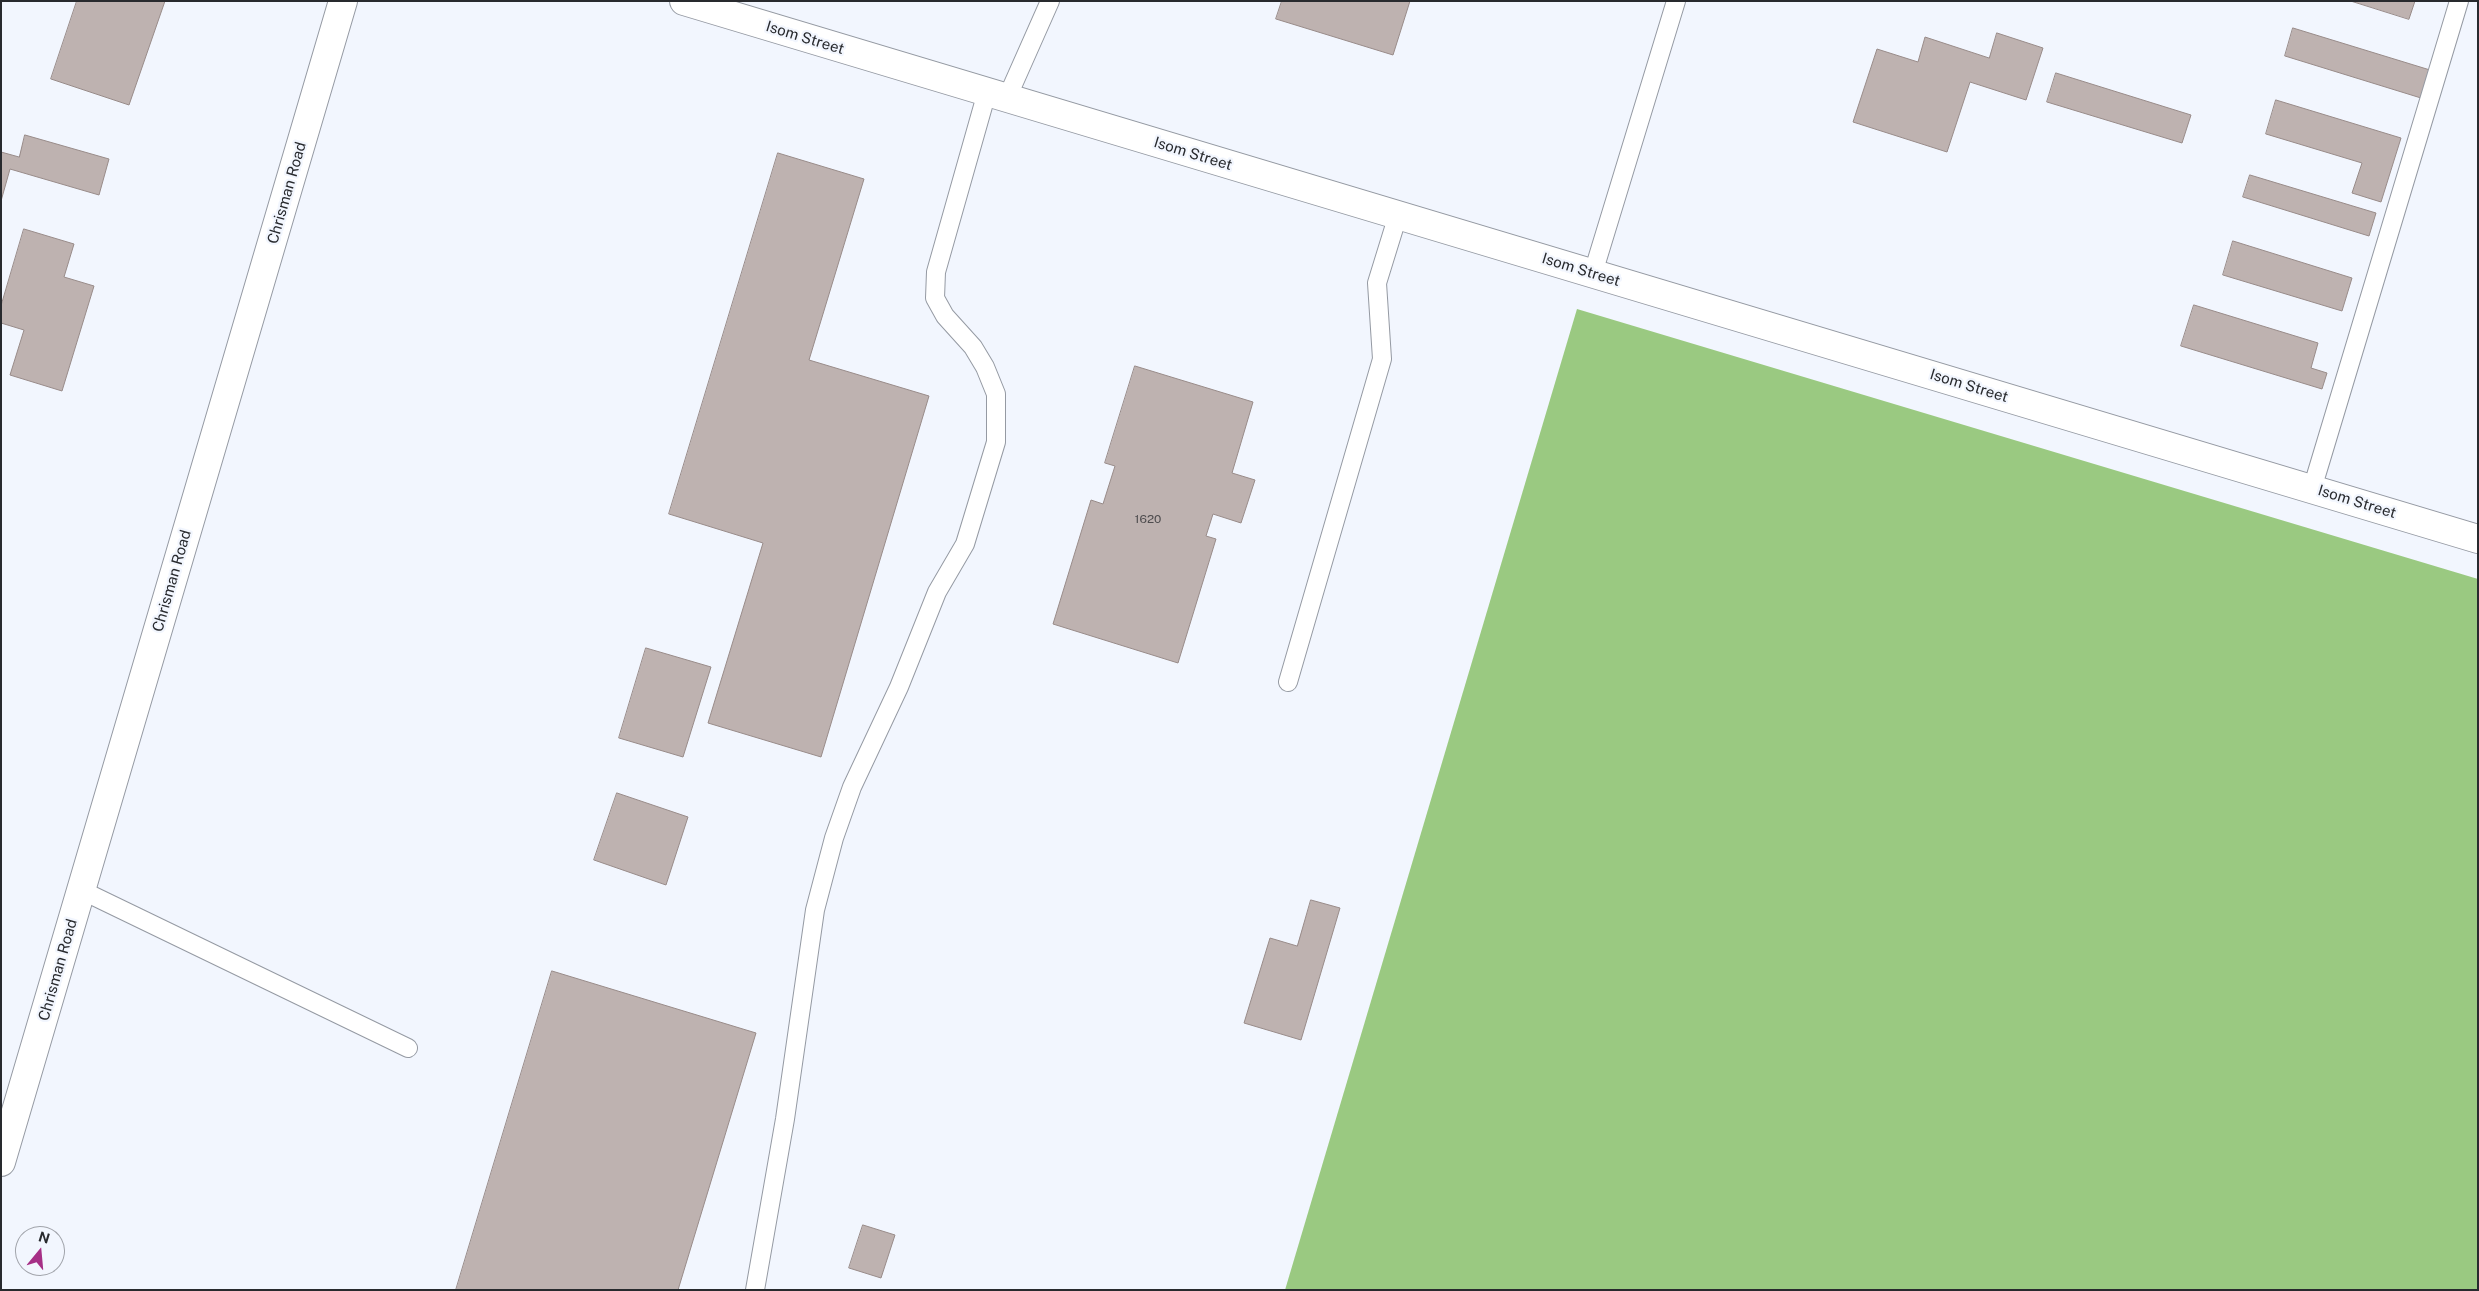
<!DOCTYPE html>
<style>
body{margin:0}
#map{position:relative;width:2479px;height:1291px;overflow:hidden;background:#f2f6fe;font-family:"Public Sans",sans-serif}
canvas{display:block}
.frame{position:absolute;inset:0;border:2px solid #282a2e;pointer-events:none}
.north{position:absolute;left:15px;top:1226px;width:50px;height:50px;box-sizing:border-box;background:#f2f6fe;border:1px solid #a1a4ab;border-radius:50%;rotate:17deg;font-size:14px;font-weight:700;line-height:20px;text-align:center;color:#282a2e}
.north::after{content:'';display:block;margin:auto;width:18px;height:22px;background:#a62f86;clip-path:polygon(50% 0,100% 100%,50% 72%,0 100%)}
</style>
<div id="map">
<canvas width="2479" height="1291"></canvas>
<div class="frame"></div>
<div class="north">N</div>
</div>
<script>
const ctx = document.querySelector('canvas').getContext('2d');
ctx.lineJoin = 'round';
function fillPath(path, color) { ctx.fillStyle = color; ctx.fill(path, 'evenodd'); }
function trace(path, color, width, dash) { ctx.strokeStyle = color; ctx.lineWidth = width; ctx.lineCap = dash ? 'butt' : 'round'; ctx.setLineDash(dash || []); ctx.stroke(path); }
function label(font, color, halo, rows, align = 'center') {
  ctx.font = font + ' "Public Sans",sans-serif'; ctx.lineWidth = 4.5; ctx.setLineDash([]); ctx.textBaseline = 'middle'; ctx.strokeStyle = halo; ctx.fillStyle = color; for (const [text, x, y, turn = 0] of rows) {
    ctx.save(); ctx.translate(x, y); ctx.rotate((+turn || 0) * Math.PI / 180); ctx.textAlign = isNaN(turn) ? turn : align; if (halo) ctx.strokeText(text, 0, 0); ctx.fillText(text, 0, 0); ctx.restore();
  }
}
fillPath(new Path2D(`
 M 1577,309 L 2478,579 L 2478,1290 L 1285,1290 Z`), '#9ac981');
const building = new Path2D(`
 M 77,1 L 165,1 L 129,105 L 51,79 Z
 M 1282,1 L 1410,1 L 1393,55 L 1276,19 Z
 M 2351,1 L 2415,1 L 2409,19 Z
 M 2293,28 L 2430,70 L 2421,98 L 2285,56 Z
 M 1997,33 L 2043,48 L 2026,100 L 1970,82 L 1947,152 L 1853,122 L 1877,49 L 1918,62 L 1925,37 L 1989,58 Z
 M 2056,73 L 2191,115 L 2182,143 L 2047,102 Z
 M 2276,100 L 2401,138 L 2381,202 L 2352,193 L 2362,163 L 2266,134 Z
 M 25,135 L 109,159 L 99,195 L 10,169 L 1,201 L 1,152 L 19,157 Z
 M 778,153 L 864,179 L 809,360 L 929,396 L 821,757 L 708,723 L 763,543 L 669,514 Z
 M 2250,175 L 2376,213 L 2369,236 L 2243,197 Z
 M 24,229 L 74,244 L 64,277 L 94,286 L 62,391 L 10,375 L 24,330 L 1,323 L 1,306 Z
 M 2233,241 L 2352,278 L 2342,311 L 2223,275 Z
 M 2194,305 L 2318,343 L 2311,368 L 2327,373 L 2322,389 L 2181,346 Z
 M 1135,366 L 1253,402 L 1232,473 L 1255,480 L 1241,523 L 1213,514 L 1206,536 L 1216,539 L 1178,663 L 1053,624 L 1091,500 L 1103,504 L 1115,466 L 1105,463 Z
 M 646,648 L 711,667 L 683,757 L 619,738 Z
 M 617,793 L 688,817 L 666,885 L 594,860 Z
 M 1311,900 L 1340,908 L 1301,1040 L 1244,1023 L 1270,938 L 1297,946 Z
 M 552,971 L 756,1033 L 678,1290 L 456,1290 Z
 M 863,1225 L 895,1235 L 881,1278 L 849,1268 Z`);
fillPath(building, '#beb2b0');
trace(building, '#988b89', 1);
const service = new Path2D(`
 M 1007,98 L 1050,1
 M 1593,273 L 1676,1
 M 2312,489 L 2459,1
 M 1288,682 L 1382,359 L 1377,283 L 1398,215
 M 81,890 L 408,1048
 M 755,1290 L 785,1119 L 815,910 L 834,838 L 852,787 L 899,687 L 937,592 L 965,544 L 996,442 L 996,394 L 985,367 L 973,347 L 945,316 L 935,298 L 936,272 L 987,92`);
const minor = new Path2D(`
 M 684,1 L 2478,539
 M 1,1162 L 343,1`);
trace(service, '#959aa3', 20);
trace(minor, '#959aa3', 30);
trace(service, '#fff', 18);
trace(minor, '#fff', 28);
label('12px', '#4e4c4e', null, [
 ["1620",1148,519]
]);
label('15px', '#282a2e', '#f2f6fe', [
 ["Isom Street",805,38,17],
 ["Isom Street",1193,154,17],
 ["Chrisman Road",287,193,-74],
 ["Isom Street",1581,270,17],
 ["Isom Street",1969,386,17],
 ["Isom Street",2357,502,17],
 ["Chrisman Road",172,581,-74],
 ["Chrisman Road",58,970,-74]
]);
</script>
